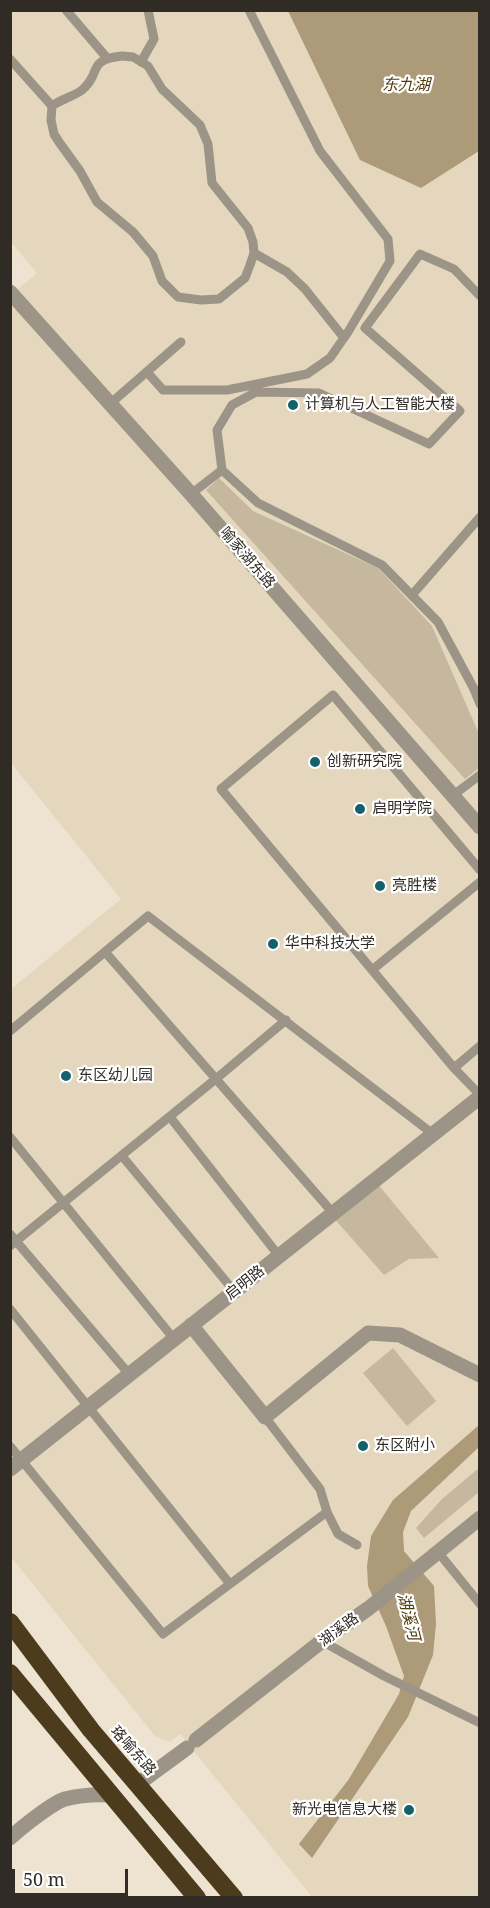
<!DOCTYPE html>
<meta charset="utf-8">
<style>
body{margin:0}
#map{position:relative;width:490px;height:1908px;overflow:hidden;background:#ede3d0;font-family:"Noto Serif",serif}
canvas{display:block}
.frame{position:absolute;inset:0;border:12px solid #302c25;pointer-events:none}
.scale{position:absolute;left:12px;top:1869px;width:116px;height:27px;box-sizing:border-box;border:3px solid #302c25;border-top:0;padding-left:8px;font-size:18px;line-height:21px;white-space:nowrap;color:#302c25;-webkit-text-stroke:4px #fff;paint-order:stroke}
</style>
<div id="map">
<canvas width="490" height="1908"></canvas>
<div class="frame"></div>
<div class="scale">50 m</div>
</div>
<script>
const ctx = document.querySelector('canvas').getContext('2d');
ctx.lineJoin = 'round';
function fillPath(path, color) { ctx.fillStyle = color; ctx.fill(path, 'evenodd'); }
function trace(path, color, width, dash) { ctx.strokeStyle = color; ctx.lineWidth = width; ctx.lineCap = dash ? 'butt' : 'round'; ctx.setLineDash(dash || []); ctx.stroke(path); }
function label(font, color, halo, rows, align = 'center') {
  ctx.font = font + ' "Noto Serif","Noto Sans SC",serif'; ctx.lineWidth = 4.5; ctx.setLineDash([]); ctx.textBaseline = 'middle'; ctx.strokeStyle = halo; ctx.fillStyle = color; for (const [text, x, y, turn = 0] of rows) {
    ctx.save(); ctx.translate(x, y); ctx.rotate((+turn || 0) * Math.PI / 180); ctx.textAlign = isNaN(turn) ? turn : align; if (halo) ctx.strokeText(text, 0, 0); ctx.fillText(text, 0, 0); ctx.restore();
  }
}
fillPath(new Path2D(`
 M 10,11 L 479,11 L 479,1897 L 312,1897 L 180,1734 L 170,1742 L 155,1736 L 11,1557 L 11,989 L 121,899 L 11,763 L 11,295 L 37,273 L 11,242 Z`), '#e5d7bd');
fillPath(new Path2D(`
 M 219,478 L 253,511 L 378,568 L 432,626 L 479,734 L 479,768 L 465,779 L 206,490 Z
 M 376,1182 L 439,1258 L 409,1259 L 384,1275 L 333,1217 Z
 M 393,1348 L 436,1401 L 407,1426 L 363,1373 Z
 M 479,1468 L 479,1492 L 424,1538 L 416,1528 L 442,1499 Z`), '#c5b89f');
fillPath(new Path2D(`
 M 288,11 L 479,11 L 479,151 L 421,188 L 360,160 Z
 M 479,1425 L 479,1447 L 411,1511 L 403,1532 L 404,1551 L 434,1586 L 436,1624 L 433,1655 L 408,1717 L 312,1858 L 299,1844 L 349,1779 L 399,1694 L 404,1676 L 386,1626 L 368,1586 L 367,1566 L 371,1536 L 393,1500 Z`), '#ac9a78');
trace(new Path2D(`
 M 66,10 L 107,58
 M 122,56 L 133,57 L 148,66 L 162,89 L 200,125 L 208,144 L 212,183 L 248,228 L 253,242 L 254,253 L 250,265 L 245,278 L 219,299 L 201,300 L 178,297 L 162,281 L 153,256 L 133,232 L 97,202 L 80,171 L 59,142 L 54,134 L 51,120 L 52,106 C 61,99 73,97 82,90 C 103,73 85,60 122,56 Z
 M 10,59 L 52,106
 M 141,62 L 154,39 L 148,10
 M 254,253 L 287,272 L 305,289 L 344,338
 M 147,372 L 163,390 L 227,390 L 307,374 L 330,358 L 348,332 L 390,261 L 388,239 L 320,151 L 249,10
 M 111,403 L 181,342
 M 222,470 L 217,430 L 232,405 L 256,392 L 319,393 L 429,444 L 460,411 L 365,328 L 420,254 L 454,269 L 480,296
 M 191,494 L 222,470 L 258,503 L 382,565 L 438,622 L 474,689 L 480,704
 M 412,595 L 480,517
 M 452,796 L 480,775
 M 480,870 L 333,695 L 221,789 L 454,1068 L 480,1046
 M 106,953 L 333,1213
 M 372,970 L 480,882
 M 10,1031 L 148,916 L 433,1134
 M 454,1068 L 480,1095
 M 170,1117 L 279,1256
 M 10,1137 L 174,1339
 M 122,1156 L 234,1291
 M 10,1234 L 129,1374
 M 10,1246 L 217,1078 L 286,1020
 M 10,1309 L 230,1584 L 327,1512
 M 265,1417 L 320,1489 L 327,1512 L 338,1534 L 357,1545
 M 10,1446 L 163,1634 L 230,1584
 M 438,1552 L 480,1604
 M 322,1641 L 384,1676 L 480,1723`), '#9c9486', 9);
trace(new Path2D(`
 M 10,292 L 191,494 L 480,827
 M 191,1325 L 265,1417 L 368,1333 L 400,1335 L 480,1375
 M 10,1469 L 480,1097
 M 196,1740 L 322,1641 L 369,1608 L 480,1518
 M 138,1784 L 187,1748
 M 10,1838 C 21,1828 52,1803 65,1799 C 80,1795 96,1794 112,1795`), '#9c9486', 15);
trace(new Path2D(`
 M 10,1622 L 91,1730 L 234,1898
 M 10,1673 L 197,1898`), '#4c3c1d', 18);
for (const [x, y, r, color] of [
 [293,405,6,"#14616c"],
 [315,762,6,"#14616c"],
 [360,809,6,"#14616c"],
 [380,886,6,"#14616c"],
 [273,944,6,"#14616c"],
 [66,1076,6,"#14616c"],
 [363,1446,6,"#14616c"],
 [409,1810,6,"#14616c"]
]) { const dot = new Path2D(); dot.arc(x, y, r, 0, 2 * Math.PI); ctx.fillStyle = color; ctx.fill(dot); trace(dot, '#fff', 2); }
label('15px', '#302c25', '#fff', [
 ["计算机与人工智能大楼",305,405],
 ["创新研究院",327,762],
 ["启明学院",372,809],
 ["亮胜楼",392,886],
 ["华中科技大学",285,944],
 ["东区幼儿园",78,1076],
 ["东区附小",375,1446],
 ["新光电信息大楼",397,1810,"right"]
], 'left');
label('15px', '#302c25', '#fff', [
 ["喻家湖东路",247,558,49],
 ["启明路",245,1283,-38],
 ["湖溪路",339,1630,-36],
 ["珞喻东路",133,1751,49]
]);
label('italic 16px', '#4f3b0f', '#fff', [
 ["东九湖",406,85],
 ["湖溪河",408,1617,76]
]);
</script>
